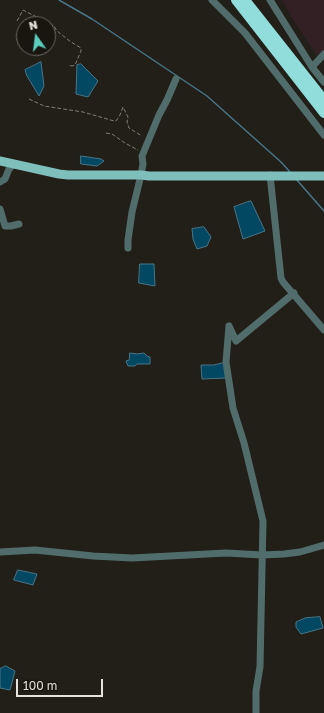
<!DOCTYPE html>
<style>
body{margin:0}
#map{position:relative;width:324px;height:713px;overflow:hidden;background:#221e18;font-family:"Golos Text",sans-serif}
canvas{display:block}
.north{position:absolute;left:16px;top:16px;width:40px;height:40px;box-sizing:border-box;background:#19150f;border:1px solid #6b6762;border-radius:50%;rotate:346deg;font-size:11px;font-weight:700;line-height:16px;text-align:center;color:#e6e3df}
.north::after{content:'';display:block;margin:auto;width:14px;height:18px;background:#59cebe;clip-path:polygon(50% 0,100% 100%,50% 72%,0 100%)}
.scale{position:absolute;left:16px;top:679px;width:87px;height:18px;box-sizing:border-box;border:2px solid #e6e3df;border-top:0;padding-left:5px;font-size:12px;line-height:14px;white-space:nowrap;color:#e6e3df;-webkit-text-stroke:3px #19150f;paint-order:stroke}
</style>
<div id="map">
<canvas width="324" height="713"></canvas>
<div class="north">N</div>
<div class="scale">100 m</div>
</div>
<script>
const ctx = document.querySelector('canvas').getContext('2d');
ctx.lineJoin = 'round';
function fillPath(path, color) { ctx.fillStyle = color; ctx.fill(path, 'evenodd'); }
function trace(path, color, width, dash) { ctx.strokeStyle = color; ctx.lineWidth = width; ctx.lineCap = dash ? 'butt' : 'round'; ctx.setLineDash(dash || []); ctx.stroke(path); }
fillPath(new Path2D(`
 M 282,0 L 324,0 L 324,52 L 318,57 L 294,21 Z`), '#332025');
const water = new Path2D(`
 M 41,62 L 44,86 L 39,96 L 27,76 L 25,70 Z
 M 81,64 L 98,81 L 88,97 L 76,94 L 77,65 Z
 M 81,156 L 101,159 L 104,161 L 97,166 L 81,164 Z
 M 251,201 L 265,231 L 243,239 L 234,207 Z
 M 204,227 L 211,237 L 207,246 L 197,249 L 193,239 L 192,229 Z
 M 140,264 L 154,264 L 155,286 L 139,283 Z
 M 130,353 L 137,354 L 144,353 L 147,356 L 150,357 L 150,364 L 137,364 L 135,366 L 128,366 L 126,361 L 129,360 Z
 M 224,363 L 226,378 L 202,379 L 201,365 L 213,365 Z
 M 18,570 L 37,574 L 33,585 L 14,580 Z
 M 320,617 L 323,628 L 301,634 L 296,627 L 296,622 L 305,618 Z
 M 6,666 L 15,671 L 10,690 L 0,688 L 0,669 Z`);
fillPath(water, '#034863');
trace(water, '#477688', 1);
trace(new Path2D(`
 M 59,0 L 92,19 L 207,96 L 281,162 L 290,172
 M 296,179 L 324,211`), '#477688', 1.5);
trace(new Path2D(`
 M 17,21 L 23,10 L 54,26 L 57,31 L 71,42 L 81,48 L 81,51 L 75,65 L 72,66 L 68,65
 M 29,99 L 44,106 L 83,112 L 114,121 L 116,121 L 120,115 L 123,107 L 128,117 L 127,122 L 129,128 L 142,136
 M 106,133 L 112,134 L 125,143 L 138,150`), '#807c77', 1, [4, 2]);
trace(new Path2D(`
 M 212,0 L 245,33 L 324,135
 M 270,0 L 312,67 L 324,82
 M 312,67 L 324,54
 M 270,175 L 281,278 L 283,282 L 324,330
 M 0,182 L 5,179 L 9,169 L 14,164
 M 0,209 L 5,226 L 11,226 L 19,224
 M 128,248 L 128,240 L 132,212 L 141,175 L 143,164 L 142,156 L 159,115 L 167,100 L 176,79
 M 229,326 L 226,362 L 233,408 L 244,443 L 263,521 L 260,667 L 256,691 L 256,713
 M 229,326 L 236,341 L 294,293
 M 0,552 L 35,550 L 93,556 L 132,558 L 226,553 L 262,555 L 284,554 L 300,552 L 324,545`), '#506d6c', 7);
trace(new Path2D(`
 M 0,161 L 59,174 L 68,175 L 141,175 L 149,176 L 324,176`), '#7ebebb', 9);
trace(new Path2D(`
 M 236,0 L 324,113
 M 245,0 L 324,100`), '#90dddb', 10);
</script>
